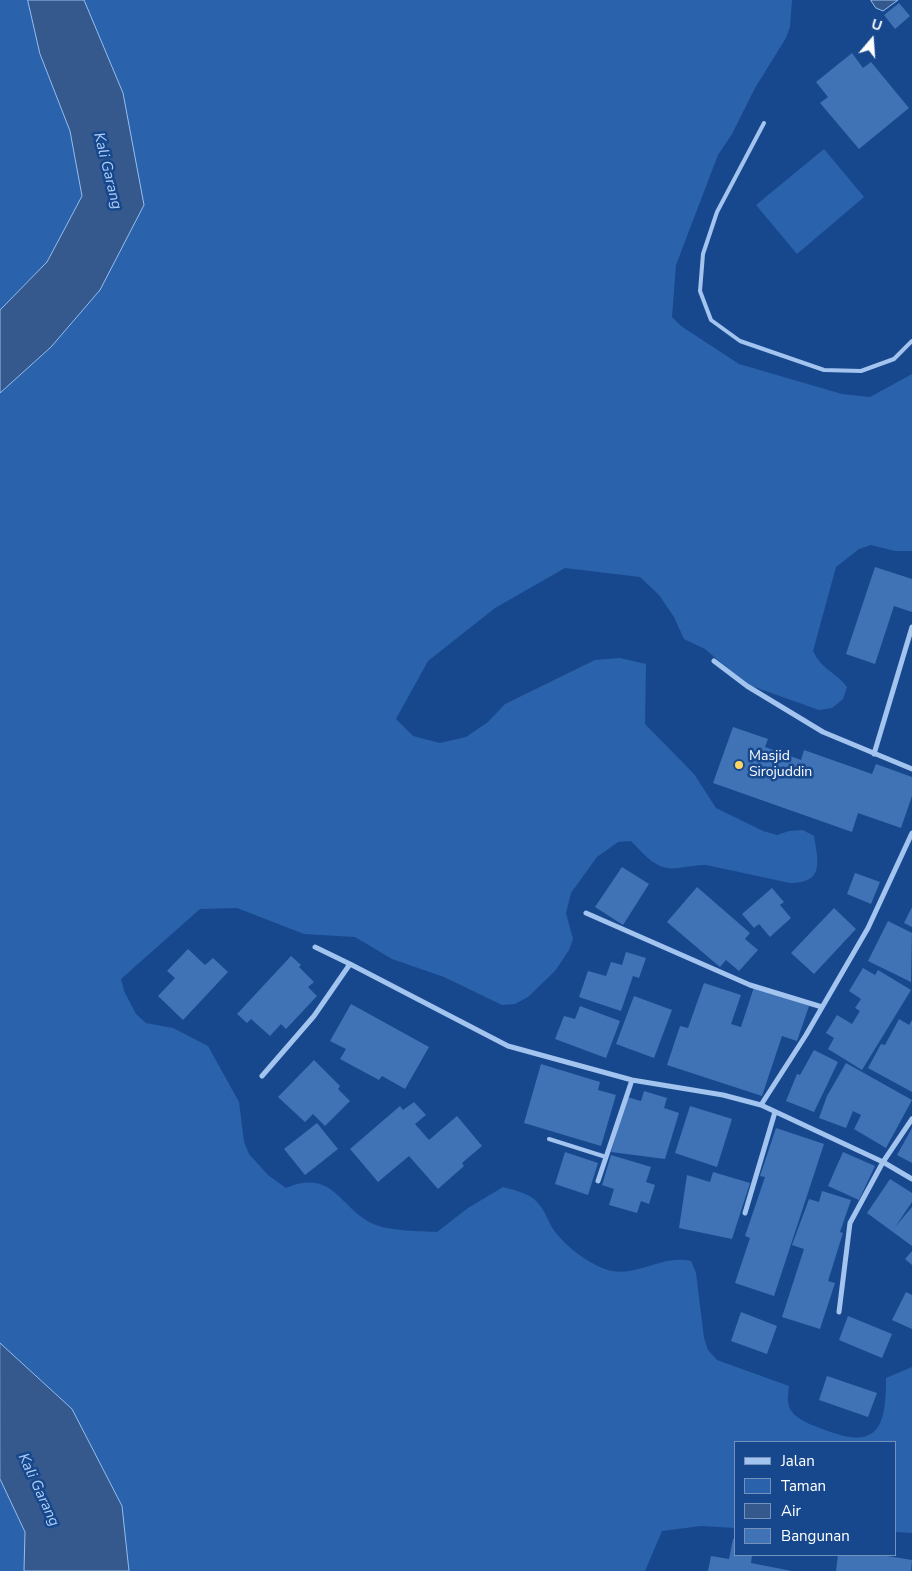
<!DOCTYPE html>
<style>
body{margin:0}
#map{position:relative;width:912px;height:1571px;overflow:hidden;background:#17488e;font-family:"Nunito Sans",sans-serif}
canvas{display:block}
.legend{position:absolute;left:734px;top:1441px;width:162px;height:115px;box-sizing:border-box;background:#17488e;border:1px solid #7491bb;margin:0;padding:6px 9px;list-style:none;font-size:15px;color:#fff}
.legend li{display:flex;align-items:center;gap:10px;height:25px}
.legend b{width:25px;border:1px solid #7491bb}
.north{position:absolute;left:847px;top:15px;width:50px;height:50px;-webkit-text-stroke:4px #17488e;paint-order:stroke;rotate:18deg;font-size:14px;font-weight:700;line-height:20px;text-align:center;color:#fff}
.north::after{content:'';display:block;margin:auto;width:18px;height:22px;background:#fff;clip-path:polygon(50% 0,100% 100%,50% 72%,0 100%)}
</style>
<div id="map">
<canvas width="912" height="1571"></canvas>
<ul class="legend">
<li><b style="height:6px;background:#a3c4ef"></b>Jalan</li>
<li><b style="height:14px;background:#2a62ac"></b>Taman</li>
<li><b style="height:14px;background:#35598c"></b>Air</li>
<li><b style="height:14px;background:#4072b6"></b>Bangunan</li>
</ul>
<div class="north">U</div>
</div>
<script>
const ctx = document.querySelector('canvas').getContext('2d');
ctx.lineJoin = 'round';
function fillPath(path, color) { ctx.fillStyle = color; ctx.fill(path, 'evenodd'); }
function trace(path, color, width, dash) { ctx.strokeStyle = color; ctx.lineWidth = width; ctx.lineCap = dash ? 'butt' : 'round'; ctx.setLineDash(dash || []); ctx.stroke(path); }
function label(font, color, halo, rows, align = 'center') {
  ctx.font = font + ' "Nunito Sans",sans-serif'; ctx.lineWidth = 5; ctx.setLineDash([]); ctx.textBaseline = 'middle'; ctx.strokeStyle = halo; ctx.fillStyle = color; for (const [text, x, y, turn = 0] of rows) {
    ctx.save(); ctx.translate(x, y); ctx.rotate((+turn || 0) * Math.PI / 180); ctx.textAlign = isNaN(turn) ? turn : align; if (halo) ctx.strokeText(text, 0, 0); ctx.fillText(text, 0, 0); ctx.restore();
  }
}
fillPath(new Path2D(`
 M 0,0 L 28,0 L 40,54 L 70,131 L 82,196 L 47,262 L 0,310 Z
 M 84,0 L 792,0 L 790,27 L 786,38 L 755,88 L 732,134 L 718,155 L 676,265 L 672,317 L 681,326 L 739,364 L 842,394 L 870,397 L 912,374 L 912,551 L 895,551 L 871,545 L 859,549 L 836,567 L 813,651 C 822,670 836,672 847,687 L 843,699 L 832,708 L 819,710 L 746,684 L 705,649 L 684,639 L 674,617 L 659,595 L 640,577 L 565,568 L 495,608 L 428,661 L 396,719 L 413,736 L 440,743 L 466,737 L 488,722 L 505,704 L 595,660 L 620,658 L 646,664 L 645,724 L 694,774 L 716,808 L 763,831 L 777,835 L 789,831 L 803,830 L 814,836 C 818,861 825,883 790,883 L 706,865 C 695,865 688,867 678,868 C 656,871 645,855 631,841 L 618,842 L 597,857 L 571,893 L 566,913 L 573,939 L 569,950 L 555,971 L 528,997 L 515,1004 L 502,1005 L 444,977 L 392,959 L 355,937 L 304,934 L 237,908 L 200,909 L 121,979 L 124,991 L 136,1014 L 146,1023 L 173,1028 L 208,1046 L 239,1102 L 244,1142 L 249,1154 L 268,1175 L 286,1188 C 335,1167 340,1211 376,1225 C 391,1231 420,1231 437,1232 L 468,1208 L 503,1187 C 513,1190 528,1193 535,1200 C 544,1208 547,1219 553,1229 C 564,1245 586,1262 605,1269 C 634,1280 661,1254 691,1261 L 696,1273 L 704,1338 L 708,1350 L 717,1360 L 789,1386 C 788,1394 786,1405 792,1412 C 799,1421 815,1426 825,1430 C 879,1451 886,1426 886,1378 L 912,1367 L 912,1533 L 896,1532 L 896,1442 L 736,1442 L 736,1528 L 701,1526 L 662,1531 L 645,1571 L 129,1571 L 122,1506 L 72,1409 L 0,1343 L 0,393 L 51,347 L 100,290 Z
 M 824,149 L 864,197 L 797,254 L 756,205 Z
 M 0,1479 L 25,1532 L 24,1571 L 0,1571 Z`), '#2a62ac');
const water = new Path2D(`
 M 28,0 L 84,0 L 123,93 L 144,205 L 100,290 L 51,347 L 0,393 L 0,310 L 47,262 L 82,196 L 70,131 L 40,54 Z
 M 871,0 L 898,0 L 883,11 L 876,8 Z
 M 0,1343 L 72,1409 L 122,1506 L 129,1571 L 24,1571 L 25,1532 L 0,1479 Z`);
fillPath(water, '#35598c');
trace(water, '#95bef2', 1);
fillPath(new Path2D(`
 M 899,3 L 910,16 L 895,29 L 884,15 Z
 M 852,53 L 863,68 L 871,62 L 909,108 L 859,149 L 820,103 L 828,97 L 816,82 Z
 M 875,567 L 912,579 L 912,612 L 894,606 L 875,664 L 846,654 Z
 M 733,727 L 768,739 L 765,747 L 801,760 L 804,750 L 872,774 L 876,764 L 912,777 L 912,796 L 901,828 L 858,813 L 852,832 L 713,783 Z
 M 622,867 L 649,884 L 623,925 L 595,907 Z
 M 855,873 L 880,882 L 871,904 L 847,894 Z
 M 697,887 L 750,933 L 745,939 L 758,950 L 739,971 L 726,960 L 720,967 L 667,922 Z
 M 772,888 L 784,902 L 780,905 L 791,918 L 770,937 L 759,924 L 754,928 L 742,914 Z
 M 912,907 L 912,927 L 904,923 Z
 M 834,908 L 856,929 L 814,974 L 791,953 Z
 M 888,921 L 912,933 L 911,982 L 868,961 Z
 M 188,949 L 205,965 L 213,958 L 228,972 L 183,1020 L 158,996 L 175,978 L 167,971 Z
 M 626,952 L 646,958 L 639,978 L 633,976 L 621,1011 L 579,997 L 588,971 L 606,976 L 611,962 L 622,965 Z
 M 291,956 L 301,965 L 299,967 L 314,982 L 308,987 L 317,996 L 286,1029 L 281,1024 L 270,1036 L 251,1019 L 247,1023 L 237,1014 Z
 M 863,968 L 875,975 L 878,970 L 911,990 L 862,1070 L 828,1049 L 834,1038 L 826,1033 L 837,1015 L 852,1024 L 860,1011 L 855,1008 L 861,999 L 849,991 Z
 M 704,983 L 741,995 L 731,1024 L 741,1027 L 754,987 L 809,1006 L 797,1041 L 782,1036 L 762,1096 L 667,1065 L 680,1026 L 688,1028 Z
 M 634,996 L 672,1010 L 654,1058 L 616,1044 Z
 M 351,1004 L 429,1047 L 405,1089 L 382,1076 L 379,1080 L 340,1059 L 346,1049 L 330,1041 Z
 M 580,1006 L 620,1021 L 606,1058 L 555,1039 L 564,1016 L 575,1019 Z
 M 899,1019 L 909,1025 L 912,1020 L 912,1092 L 868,1068 L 881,1044 L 885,1045 Z
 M 814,1050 L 838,1062 L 814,1112 L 786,1101 L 797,1074 L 800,1075 Z
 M 314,1060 L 340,1086 L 338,1089 L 350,1101 L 325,1126 L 313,1114 L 305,1122 L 278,1097 Z
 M 846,1063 L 912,1100 L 886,1148 L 854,1129 L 861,1115 L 853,1111 L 846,1128 L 819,1118 L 827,1096 Z
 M 541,1064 L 600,1082 L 598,1090 L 616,1095 L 601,1146 L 524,1123 Z
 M 644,1091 L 667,1098 L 664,1108 L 679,1113 L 665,1159 L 611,1152 L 627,1097 L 641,1101 Z
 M 414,1102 L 426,1115 L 415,1124 L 429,1140 L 457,1116 L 482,1146 L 462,1163 L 464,1166 L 438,1189 L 409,1156 L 378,1182 L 350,1149 L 400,1106 L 403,1110 Z
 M 690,1106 L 732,1119 L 717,1167 L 675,1153 Z
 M 317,1123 L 338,1149 L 305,1175 L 284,1149 Z
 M 776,1128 L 824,1144 L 774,1296 L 735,1283 L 750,1238 L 745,1236 L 765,1177 L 760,1176 Z
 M 912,1128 L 912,1163 L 897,1155 Z
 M 565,1152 L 598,1163 L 588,1195 L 555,1184 Z
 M 843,1152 L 875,1166 L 859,1200 L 828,1186 Z
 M 611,1155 L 651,1167 L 646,1182 L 655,1185 L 649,1204 L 641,1201 L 637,1213 L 609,1205 L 614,1189 L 602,1185 Z
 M 713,1172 L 750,1183 L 732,1239 L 679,1228 L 687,1175 L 710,1182 Z
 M 890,1179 L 912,1193 L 912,1202 L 895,1227 L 912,1207 L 912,1246 L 867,1213 Z
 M 822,1191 L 851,1200 L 840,1232 L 843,1233 L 828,1281 L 835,1283 L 820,1329 L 782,1317 L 804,1249 L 792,1245 L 809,1199 L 819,1202 Z
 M 912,1251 L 912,1265 L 905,1259 Z
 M 906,1292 L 912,1295 L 912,1329 L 892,1320 Z
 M 741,1312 L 777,1326 L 767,1354 L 731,1341 Z
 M 848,1316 L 892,1334 L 882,1358 L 839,1340 Z
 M 827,1376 L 877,1393 L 868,1417 L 819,1400 Z
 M 733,1539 L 736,1539 L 736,1555 L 752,1555 L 751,1563 L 792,1571 L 708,1571 L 711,1556 L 729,1559 Z
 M 838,1555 L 881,1555 L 912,1560 L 911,1571 L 836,1571 Z`), '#4072b6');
trace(new Path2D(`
 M 764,123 L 717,212 L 703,254 L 700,291 L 711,320 L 740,341 L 824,370 L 861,371 L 894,359 L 912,341
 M 549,1139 L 606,1157`), '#a3c4ef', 4);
trace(new Path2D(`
 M 714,661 L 747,686 L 823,732 L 912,769
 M 874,754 L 912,627
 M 586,913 L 750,985 L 822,1007
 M 315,947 L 350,964
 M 262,1076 L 314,1016 L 350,964 L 508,1046 L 632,1080 L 723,1095 L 761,1105 L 883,1162 L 912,1179
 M 761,1105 L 806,1035 L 868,928 L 912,833
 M 598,1181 L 632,1080
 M 745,1213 L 775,1112
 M 839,1312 L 850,1223 L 883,1162 L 912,1119`), '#a3c4ef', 5);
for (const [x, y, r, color] of [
 [739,765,5,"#ffd561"]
]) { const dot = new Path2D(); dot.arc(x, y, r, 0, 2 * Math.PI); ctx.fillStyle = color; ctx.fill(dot); trace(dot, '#17488e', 2); }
label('14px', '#fff', '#17488e', [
 ["Masjid",749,757],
 ["Sirojuddin",749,773]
], 'left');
label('italic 15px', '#afcef6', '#17488e', [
 ["Kali Garang",107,171,76],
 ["Kali Garang",38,1490,65]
]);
</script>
